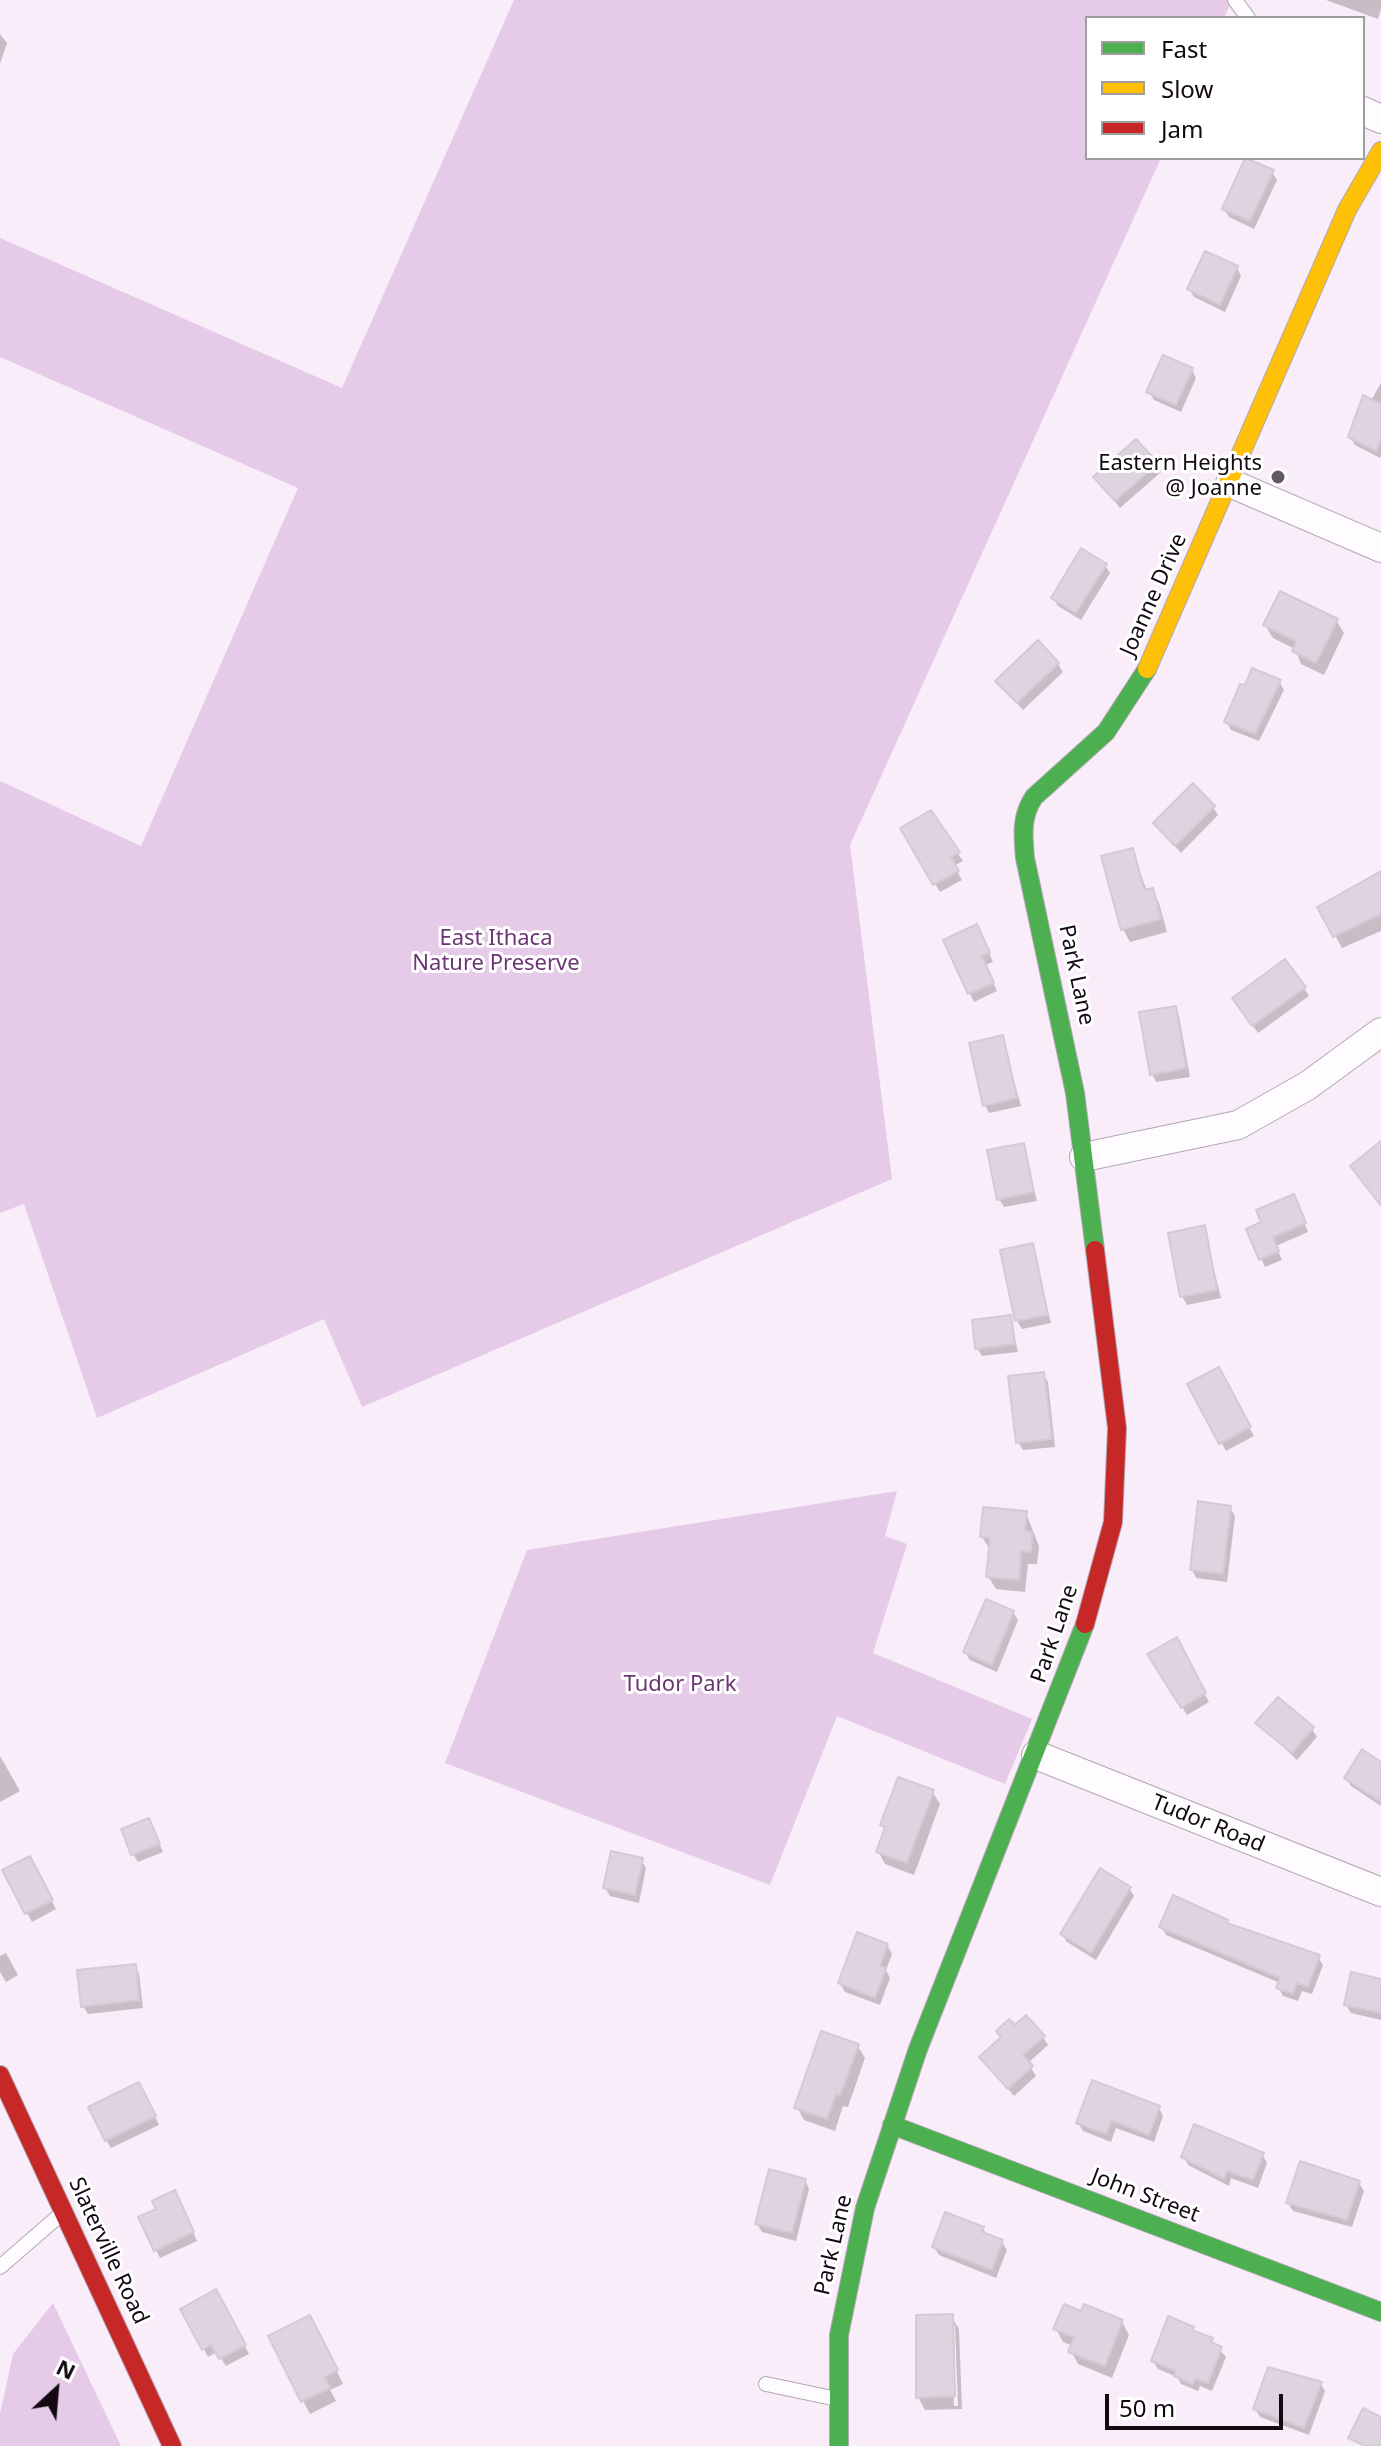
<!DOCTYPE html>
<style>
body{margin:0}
#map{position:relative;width:1381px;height:2446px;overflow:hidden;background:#f8edf9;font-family:"Noto Sans",sans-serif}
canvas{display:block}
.legend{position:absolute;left:1085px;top:16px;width:280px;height:144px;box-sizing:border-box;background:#fff;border:2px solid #a09da1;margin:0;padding:10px 14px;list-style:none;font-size:24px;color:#120913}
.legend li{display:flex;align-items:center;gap:16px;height:40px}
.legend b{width:40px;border:2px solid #a09da1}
.north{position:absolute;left:16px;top:2350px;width:80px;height:80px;-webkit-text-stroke:6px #fff;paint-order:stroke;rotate:26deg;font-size:22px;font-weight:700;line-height:32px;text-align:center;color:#120913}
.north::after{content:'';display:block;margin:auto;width:28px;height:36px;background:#120913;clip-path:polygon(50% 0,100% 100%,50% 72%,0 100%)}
.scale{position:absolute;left:1105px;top:2394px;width:178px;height:36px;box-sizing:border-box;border:4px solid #120913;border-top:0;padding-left:10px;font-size:24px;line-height:28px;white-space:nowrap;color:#120913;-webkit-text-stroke:6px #fff;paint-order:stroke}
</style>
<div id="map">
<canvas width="1381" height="2446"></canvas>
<ul class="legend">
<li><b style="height:10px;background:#4caf50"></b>Fast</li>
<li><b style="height:10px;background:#ffc107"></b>Slow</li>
<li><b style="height:10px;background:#c62828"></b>Jam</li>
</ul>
<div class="north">N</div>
<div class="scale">50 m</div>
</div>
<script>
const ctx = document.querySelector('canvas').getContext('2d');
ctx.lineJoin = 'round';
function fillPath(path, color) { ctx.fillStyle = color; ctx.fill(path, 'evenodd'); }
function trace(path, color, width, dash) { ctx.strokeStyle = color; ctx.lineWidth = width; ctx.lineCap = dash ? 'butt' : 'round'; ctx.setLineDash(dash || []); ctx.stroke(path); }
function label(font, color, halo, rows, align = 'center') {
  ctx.font = font + ' "Noto Sans",sans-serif'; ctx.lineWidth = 6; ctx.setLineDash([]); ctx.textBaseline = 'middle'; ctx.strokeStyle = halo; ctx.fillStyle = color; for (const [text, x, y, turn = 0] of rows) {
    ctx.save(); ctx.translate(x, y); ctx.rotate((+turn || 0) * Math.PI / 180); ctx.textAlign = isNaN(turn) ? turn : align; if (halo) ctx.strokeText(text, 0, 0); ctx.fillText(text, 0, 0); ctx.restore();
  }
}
fillPath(new Path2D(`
 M 514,0 L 1232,0 L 1224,18 L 1087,18 L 1087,158 L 1161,158 L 850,845 L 892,1179 L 362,1407 L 324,1319 L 97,1418 L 24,1204 L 0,1213 L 0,781 L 141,846 L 298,488 L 0,357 L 0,238 L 342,388 Z
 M 897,1491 L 885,1536 L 907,1544 L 873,1653 L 1032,1719 L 1005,1784 L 837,1716 L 770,1885 L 445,1763 L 527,1550 Z
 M 53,2303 L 121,2446 L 0,2446 L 0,2414 L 13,2354 Z`), '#e5cbe8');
fillPath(new Path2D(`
 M 1326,0 L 1381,0 L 1381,9 L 1378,19 Z
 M 0,34 L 7,43 L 0,64 Z
 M 1272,172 L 1277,180 L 1254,229 L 1229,217 L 1224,209 Z
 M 1237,268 L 1241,276 L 1225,312 L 1194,297 L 1189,289 Z
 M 1192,370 L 1196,378 L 1181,412 L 1154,400 L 1149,392 Z
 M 1381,383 L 1381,456 L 1380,458 L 1355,445 L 1350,437 Z
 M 1156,464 L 1161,472 L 1120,508 L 1096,478 Z
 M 1105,565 L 1110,573 L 1081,620 L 1058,606 L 1053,598 Z
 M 1336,620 L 1344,633 L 1324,675 L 1301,664 L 1295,649 L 1273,638 L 1265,625 Z
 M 1058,664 L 1063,672 L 1023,710 L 998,681 Z
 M 1279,681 L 1284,690 L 1259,741 L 1231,730 L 1227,722 Z
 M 1213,807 L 1218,815 L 1181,853 L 1155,824 Z
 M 930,813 L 963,861 L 954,866 L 962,880 L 940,892 L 903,829 Z
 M 1132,850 L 1147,891 L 1152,890 L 1159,903 L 1167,932 L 1130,942 L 1123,929 Z
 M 1381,873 L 1381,931 L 1342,948 L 1320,908 Z
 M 981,935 L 993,962 L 985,965 L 997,991 L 974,1002 L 945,941 Z
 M 1304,988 L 1309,996 L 1258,1033 L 1239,1007 Z
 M 1175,1008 L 1179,1016 L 1190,1077 L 1156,1082 L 1152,1074 Z
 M 1002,1038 L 1021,1106 L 989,1113 L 985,1105 Z
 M 1023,1145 L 1037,1201 L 1004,1207 L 999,1199 Z
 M 1296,1203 L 1308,1232 L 1276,1246 L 1282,1260 L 1265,1267 L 1248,1230 Z
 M 1204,1228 L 1221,1298 L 1187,1305 L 1182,1296 Z
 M 1032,1246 L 1051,1323 L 1022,1329 L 1017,1321 Z
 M 1010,1317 L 1018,1352 L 982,1356 L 977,1348 Z
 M 1218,1369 L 1254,1436 L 1226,1451 L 1190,1385 Z
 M 1043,1374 L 1048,1382 L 1055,1447 L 1023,1450 L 1018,1442 Z
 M 1230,1508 L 1235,1516 L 1227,1582 L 1196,1578 L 1192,1570 Z
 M 1026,1513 L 1039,1546 L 1037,1564 L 1028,1564 L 1025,1592 L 996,1589 L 988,1576 L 990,1550 L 982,1537 Z
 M 1013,1612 L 1018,1620 L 997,1672 L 970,1660 L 965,1652 Z
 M 1181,1648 L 1209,1702 L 1187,1715 L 1150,1655 Z
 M 1258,1723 L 1312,1729 L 1317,1737 L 1297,1760 Z
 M 0,1756 L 20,1791 L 0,1802 Z
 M 1381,1764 L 1381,1806 L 1351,1786 L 1346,1778 Z
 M 932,1791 L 940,1804 L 914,1875 L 885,1864 L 878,1851 L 886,1830 L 883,1825 Z
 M 153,1828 L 163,1852 L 138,1862 L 133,1854 Z
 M 29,1858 L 56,1909 L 32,1922 L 4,1871 Z
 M 641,1860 L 646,1868 L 639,1903 L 610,1896 L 605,1888 Z
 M 1129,1888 L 1134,1896 L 1096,1960 L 1067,1942 L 1062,1934 Z
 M 1227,1921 L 1229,1925 L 1318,1957 L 1323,1965 L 1312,1994 L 1302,1991 L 1298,2001 L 1283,1996 L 1279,1988 L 1280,1983 L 1166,1935 L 1162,1927 Z
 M 887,1945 L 892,1954 L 886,1970 L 890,1978 L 880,2005 L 845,1992 L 840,1983 Z
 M 6,1953 L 18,1975 L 6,1982 L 0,1972 L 0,1956 Z
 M 135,1966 L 139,1974 L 143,2008 L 88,2014 L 83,2006 Z
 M 1381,1981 L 1381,2020 L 1351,2013 L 1346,2005 Z
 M 1015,2028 L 1043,2037 L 1048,2045 L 1028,2063 L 1036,2076 L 1014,2096 L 981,2057 Z
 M 857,2045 L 865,2058 L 848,2107 L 843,2106 L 835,2131 L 804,2120 L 797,2107 Z
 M 143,2092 L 159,2125 L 111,2148 L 106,2140 Z
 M 1159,2108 L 1163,2116 L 1154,2142 L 1116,2128 L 1111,2142 L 1083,2131 L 1078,2123 Z
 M 1195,2126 L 1262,2154 L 1267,2163 L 1258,2188 L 1231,2178 L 1229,2186 L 1188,2165 L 1184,2157 Z
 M 805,2180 L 809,2189 L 796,2241 L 762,2232 L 757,2224 Z
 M 1359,2183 L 1364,2191 L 1352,2227 L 1293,2211 L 1288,2203 Z
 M 179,2201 L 197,2241 L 160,2258 L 156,2250 Z
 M 983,2228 L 987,2236 L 1002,2242 L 1007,2250 L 996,2278 L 939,2255 L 934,2247 Z
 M 216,2292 L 249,2354 L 226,2366 L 217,2352 L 208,2357 L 183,2310 Z
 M 1082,2314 L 1122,2322 L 1129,2335 L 1112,2378 L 1078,2364 L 1071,2351 L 1073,2346 L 1063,2342 L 1056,2329 Z
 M 951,2316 L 959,2329 L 962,2409 L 925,2410 L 918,2397 L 915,2338 ZM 951,2326 L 955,2326 L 958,2406 L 954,2406 Z
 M 317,2331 L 343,2384 L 330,2390 L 336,2401 L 310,2414 L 303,2401 Z
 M 1211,2340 L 1226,2357 L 1212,2391 L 1200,2386 L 1198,2391 L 1181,2384 L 1177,2377 L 1158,2369 L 1153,2361 Z
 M 1320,2383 L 1325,2391 L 1309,2435 L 1260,2417 L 1255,2409 Z`), '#0003');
const building = new Path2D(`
 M 1245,158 L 1274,170 L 1250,221 L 1222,209 Z
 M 1205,251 L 1238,266 L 1220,305 L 1187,289 Z
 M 1163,355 L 1193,368 L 1176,405 L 1146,392 Z
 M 1363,395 L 1381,404 L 1381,439 L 1376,451 L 1348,437 Z
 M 1136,439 L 1158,463 L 1115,501 L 1093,477 Z
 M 1081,548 L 1107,564 L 1076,613 L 1051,598 Z
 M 1280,591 L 1338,619 L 1316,663 L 1292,651 L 1296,641 L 1263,625 Z
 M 1038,640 L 1059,663 L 1017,703 L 995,681 Z
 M 1252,668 L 1281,680 L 1255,734 L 1224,722 L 1240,684 L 1245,685 Z
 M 1193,783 L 1215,806 L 1175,846 L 1153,823 Z
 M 931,810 L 960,852 L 951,857 L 959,871 L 933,885 L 900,828 Z
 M 1133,848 L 1144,890 L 1153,888 L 1161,919 L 1121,930 L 1101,856 Z
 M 1381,871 L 1381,914 L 1333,937 L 1317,907 Z
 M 977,924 L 990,953 L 982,956 L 994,983 L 968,994 L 943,940 Z
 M 1285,959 L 1306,987 L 1252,1026 L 1232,998 Z
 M 1176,1006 L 1186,1068 L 1150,1075 L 1139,1012 Z
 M 1003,1035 L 1017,1098 L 983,1106 L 969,1043 Z
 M 1381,1141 L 1381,1206 L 1350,1166 Z
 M 1024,1143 L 1034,1192 L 997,1200 L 987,1150 Z
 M 1294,1194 L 1306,1223 L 1273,1237 L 1279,1251 L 1259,1260 L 1246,1229 L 1261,1222 L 1256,1210 Z
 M 1205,1225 L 1217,1290 L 1180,1297 L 1168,1233 Z
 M 1033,1243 L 1048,1315 L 1015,1321 L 1000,1250 Z
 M 1011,1315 L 1015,1344 L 975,1349 L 972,1320 Z
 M 1219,1367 L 1251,1427 L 1219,1444 L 1187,1384 Z
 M 1044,1372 L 1052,1439 L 1016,1443 L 1008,1376 Z
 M 1198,1501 L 1231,1506 L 1223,1574 L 1190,1570 Z
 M 983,1507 L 1027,1511 L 1025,1531 L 1032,1532 L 1031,1552 L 1021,1551 L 1019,1580 L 986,1577 L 990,1538 L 980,1537 Z
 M 986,1599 L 1014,1611 L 992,1665 L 963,1652 Z
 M 1177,1637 L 1206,1693 L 1181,1708 L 1147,1654 Z
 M 1278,1697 L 1314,1727 L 1292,1753 L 1255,1723 Z
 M 1362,1749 L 1381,1762 L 1381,1802 L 1344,1778 Z
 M 898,1777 L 934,1790 L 907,1863 L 876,1852 L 885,1827 L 880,1825 Z
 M 149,1818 L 160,1844 L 131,1855 L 121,1829 Z
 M 611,1851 L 643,1858 L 635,1895 L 603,1888 Z
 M 30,1856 L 53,1900 L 25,1914 L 2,1870 Z
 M 1100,1868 L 1131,1887 L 1091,1953 L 1060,1934 Z
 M 1173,1895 L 1228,1920 L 1227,1923 L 1320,1955 L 1308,1987 L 1297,1983 L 1293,1994 L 1276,1988 L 1280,1978 L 1159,1927 Z
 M 857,1932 L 888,1944 L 880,1966 L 886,1968 L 875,1998 L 838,1983 Z
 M 136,1964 L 139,2000 L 81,2007 L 77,1970 Z
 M 1351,1972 L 1381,1979 L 1381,2013 L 1344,2005 Z
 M 1026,2015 L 1045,2036 L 1023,2055 L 1033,2066 L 1008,2089 L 979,2057 L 1001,2037 L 996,2031 L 1009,2019 L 1015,2025 Z
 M 821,2031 L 859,2044 L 840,2096 L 836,2094 L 827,2119 L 794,2108 Z
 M 1092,2080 L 1160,2106 L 1149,2135 L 1112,2121 L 1106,2134 L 1076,2123 Z
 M 139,2082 L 156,2116 L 105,2141 L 88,2107 Z
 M 1194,2124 L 1264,2153 L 1253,2180 L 1227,2171 L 1224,2179 L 1181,2157 Z
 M 1300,2161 L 1360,2181 L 1347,2220 L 1286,2203 Z
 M 769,2169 L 806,2179 L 792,2233 L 755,2224 Z
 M 175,2190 L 194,2232 L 154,2251 L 138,2217 L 156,2209 L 152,2201 Z
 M 945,2212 L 984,2227 L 982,2232 L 1003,2240 L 992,2270 L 932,2247 Z
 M 216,2289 L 246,2345 L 219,2359 L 211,2345 L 202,2350 L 180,2309 Z
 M 1064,2304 L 1081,2311 L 1084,2304 L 1123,2320 L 1105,2366 L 1068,2352 L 1074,2337 L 1053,2329 Z
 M 953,2314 L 955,2396 L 916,2398 L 916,2315 Z
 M 310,2315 L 338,2370 L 325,2377 L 330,2388 L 301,2402 L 268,2336 Z
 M 1168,2316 L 1194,2327 L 1192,2330 L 1213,2338 L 1211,2342 L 1222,2347 L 1208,2383 L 1195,2379 L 1193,2384 L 1174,2376 L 1176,2371 L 1151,2361 Z
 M 1268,2367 L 1322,2382 L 1304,2428 L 1253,2409 Z
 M 1363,2408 L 1381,2417 L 1381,2446 L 1365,2446 L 1348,2438 Z`);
fillPath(building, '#ded4df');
trace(building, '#d4cad5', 2);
const lane = new Path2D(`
 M 1235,0 L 1248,18
 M 0,2267 L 60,2215
 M 766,2384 L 837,2399`);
const street = new Path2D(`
 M 1363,111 L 1381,119
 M 1230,483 L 1381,548
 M 1084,1157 L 1238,1125 L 1307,1086 L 1381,1032
 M 1036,1755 L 1381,1892`);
const fast = new Path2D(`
 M 1095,1250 L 1075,1093 L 1025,858 C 1023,835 1021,816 1034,797 L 1106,732 L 1147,669
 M 892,2125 L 1381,2312
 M 839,2446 L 839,2335 L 865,2208 L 918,2049 L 1085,1624`);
const slow = new Path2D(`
 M 1147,669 L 1347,210 L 1381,151`);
const jam = new Path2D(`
 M 1085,1624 L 1113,1522 L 1117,1428 L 1095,1250
 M 0,2075 L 172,2446`);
trace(lane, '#b2a8b3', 16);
trace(street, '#b2a8b3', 30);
trace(fast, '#b2a8b3', 20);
trace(slow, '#b2a8b3', 20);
trace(jam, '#b2a8b3', 20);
trace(lane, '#fefcfe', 14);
trace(street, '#fefcfe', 28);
trace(fast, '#4caf50', 18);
trace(slow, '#ffc107', 18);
trace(jam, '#c62828', 18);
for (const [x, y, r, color] of [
 [1278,477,8,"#625964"]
]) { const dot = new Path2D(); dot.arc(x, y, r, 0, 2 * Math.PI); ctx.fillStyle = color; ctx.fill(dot); trace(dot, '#fff', 3); }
label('22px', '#120913', '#fff', [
 ["Eastern Heights",1262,464],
 ["@ Joanne",1262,489]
], 'right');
label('22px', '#120913', '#fff', [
 ["Joanne Drive",1154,595,-66],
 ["Park Lane",1076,975,78],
 ["Park Lane",1055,1634,-71],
 ["Tudor Road",1208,1824,22],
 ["John Street",1145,2196,21],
 ["Park Lane",834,2245,-77],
 ["Slaterville Road",108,2251,65]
]);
label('22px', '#6b3472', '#fff', [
 ["East Ithaca",496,939],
 ["Nature Preserve",496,964],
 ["Tudor Park",680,1685]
]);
</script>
